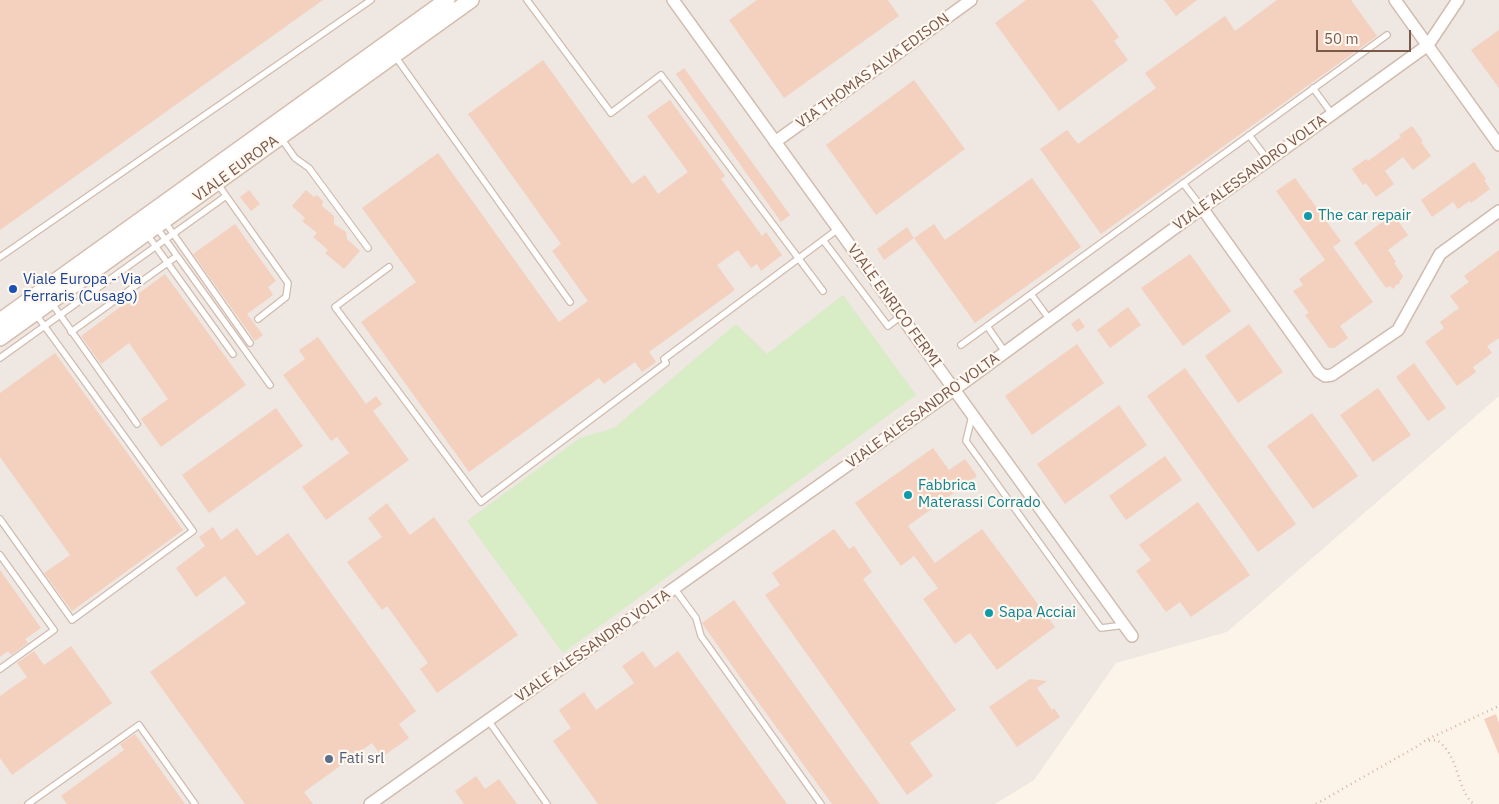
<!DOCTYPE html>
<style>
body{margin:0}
#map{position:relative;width:1499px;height:804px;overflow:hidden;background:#fdf4e9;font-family:"IBM Plex Sans",sans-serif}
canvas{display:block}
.scale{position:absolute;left:1316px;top:30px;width:95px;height:22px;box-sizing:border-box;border:2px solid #7a594b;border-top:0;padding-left:6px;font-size:15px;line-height:18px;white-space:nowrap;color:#7a594b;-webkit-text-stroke:4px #fff8f0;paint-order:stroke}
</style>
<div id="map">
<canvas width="1499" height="804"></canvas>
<div class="scale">50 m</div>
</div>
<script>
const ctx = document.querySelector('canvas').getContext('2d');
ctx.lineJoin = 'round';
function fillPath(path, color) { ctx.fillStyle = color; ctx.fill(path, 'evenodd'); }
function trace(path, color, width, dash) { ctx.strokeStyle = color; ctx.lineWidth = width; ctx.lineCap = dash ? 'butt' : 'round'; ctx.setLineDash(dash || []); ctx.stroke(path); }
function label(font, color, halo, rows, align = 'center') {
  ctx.font = font + ' "IBM Plex Sans",sans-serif'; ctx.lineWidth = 4.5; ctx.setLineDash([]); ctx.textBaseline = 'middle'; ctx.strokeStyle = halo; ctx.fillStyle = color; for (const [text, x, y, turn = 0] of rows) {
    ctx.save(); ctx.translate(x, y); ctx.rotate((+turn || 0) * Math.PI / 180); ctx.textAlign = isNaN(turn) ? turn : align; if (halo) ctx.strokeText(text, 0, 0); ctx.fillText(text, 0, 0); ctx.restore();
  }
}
fillPath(new Path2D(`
 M 0,0 L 1499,0 L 1499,396 L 1227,632 L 1116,663 L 1034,780 L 995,804 L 0,804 Z`), '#eee7e2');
fillPath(new Path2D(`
 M 843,295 L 916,395 L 563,653 L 467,521 L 580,438 L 614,428 L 736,324 L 767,354 Z`), '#d8ecc6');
fillPath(new Path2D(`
 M 0,0 L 323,0 L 0,230 Z
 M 757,0 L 888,0 L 899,16 L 784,98 L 729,20 Z
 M 1026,0 L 1092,0 L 1119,37 L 1114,41 L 1128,60 L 1059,111 L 995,23 Z
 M 1164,0 L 1197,0 L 1176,16 Z
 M 1277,0 L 1351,0 L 1377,36 L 1101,234 L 1040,149 L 1067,130 L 1078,144 L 1156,88 L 1145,73 L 1225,16 L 1235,31 Z
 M 1499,30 L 1499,88 L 1471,50 Z
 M 543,60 L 632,184 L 645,175 L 658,194 L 688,172 L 647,116 L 670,100 L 725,176 L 721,179 L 762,236 L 766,232 L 782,255 L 761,271 L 757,264 L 751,268 L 738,250 L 717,265 L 735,290 L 649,352 L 656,362 L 642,372 L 635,362 L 604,384 L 599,378 L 469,472 L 361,322 L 416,282 L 362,208 L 438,153 L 559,322 L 588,301 L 552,251 L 561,244 L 468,114 Z
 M 684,68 L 790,215 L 781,222 L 676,74 Z
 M 914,80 L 965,149 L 876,215 L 826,145 Z
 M 1412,126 L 1423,141 L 1421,142 L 1431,156 L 1413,170 L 1403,157 L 1385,171 L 1394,184 L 1376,197 L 1366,183 L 1363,185 L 1352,169 L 1366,159 L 1368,161 L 1401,137 L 1399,135 Z
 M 1474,162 L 1486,179 L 1484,180 L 1490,189 L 1471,203 L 1470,201 L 1458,209 L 1453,202 L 1432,217 L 1421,200 Z
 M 1032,178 L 1081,247 L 975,323 L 914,238 L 934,224 L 945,240 Z
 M 1295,178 L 1341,241 L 1333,247 L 1373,302 L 1340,326 L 1348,338 L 1334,348 L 1329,348 L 1305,315 L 1309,313 L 1293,291 L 1303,285 L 1299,279 L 1325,260 L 1276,191 Z
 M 249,190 L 260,204 L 251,211 L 240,197 Z
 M 306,190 L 314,197 L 317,195 L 323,201 L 322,206 L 334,216 L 334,224 L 346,232 L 347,239 L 360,251 L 344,269 L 325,253 L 328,250 L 313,237 L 317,233 L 302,221 L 305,218 L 292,206 Z
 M 1393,214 L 1408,235 L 1388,250 L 1396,262 L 1394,263 L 1403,276 L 1398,285 L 1396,284 L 1394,289 L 1390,286 L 1386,288 L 1354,243 Z
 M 235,224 L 276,281 L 268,287 L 273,295 L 247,314 L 263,335 L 255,341 L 193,254 Z
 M 907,227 L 914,238 L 884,260 L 877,249 Z
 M 1499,250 L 1499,338 L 1487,346 L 1492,353 L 1473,367 L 1476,372 L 1457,386 L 1425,342 L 1444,328 L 1440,322 L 1459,308 L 1450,296 L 1469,282 L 1464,276 Z
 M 1190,254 L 1231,311 L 1183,346 L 1141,288 Z
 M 165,274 L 246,385 L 161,447 L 141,419 L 168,399 L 129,343 L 101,364 L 81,336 Z
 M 1128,307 L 1141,325 L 1110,348 L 1097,330 Z
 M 1079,318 L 1085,327 L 1077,332 L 1071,324 Z
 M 1249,324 L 1283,372 L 1238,403 L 1205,356 Z
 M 318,337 L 366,404 L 376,396 L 382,404 L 373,411 L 409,460 L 326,520 L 302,487 L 349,453 L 337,437 L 331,441 L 283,375 L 305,359 L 299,350 Z
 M 1077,344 L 1104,383 L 1032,435 L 1005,396 Z
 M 55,353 L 183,530 L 72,611 L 44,573 L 70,555 L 0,457 L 0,393 Z
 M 1414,363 L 1446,408 L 1428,421 L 1396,377 Z
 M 1185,368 L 1296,524 L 1258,552 L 1147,396 Z
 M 1378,388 L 1411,435 L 1373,462 L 1340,415 Z
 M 1119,405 L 1147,445 L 1065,504 L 1037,464 Z
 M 276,408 L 303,446 L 209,513 L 182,475 Z
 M 1312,413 L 1358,476 L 1313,509 L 1267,446 Z
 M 933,448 L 949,470 L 965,459 L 977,476 L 908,526 L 935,563 L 982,529 L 1055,627 L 997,670 L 970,633 L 955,644 L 923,599 L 938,588 L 914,556 L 901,566 L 855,503 Z
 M 1165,456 L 1182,480 L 1126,520 L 1109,496 Z
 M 1198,502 L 1250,575 L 1191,617 L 1180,602 L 1166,612 L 1136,571 L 1151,560 L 1139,545 Z
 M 387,503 L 410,535 L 434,517 L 518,635 L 437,693 L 420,669 L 428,663 L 387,606 L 382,610 L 347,562 L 382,537 L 368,518 Z
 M 213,527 L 221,540 L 237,528 L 257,556 L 288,533 L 416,711 L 399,724 L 409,738 L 382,757 L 372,743 L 304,792 L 313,804 L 245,804 L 150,672 L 246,603 L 225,576 L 196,597 L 176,568 L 205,546 L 199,537 Z
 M 834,529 L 849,549 L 854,546 L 872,572 L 863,579 L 956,710 L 910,743 L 933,776 L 907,795 L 765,595 L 780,585 L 772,573 Z
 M 0,570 L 41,628 L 25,639 L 28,643 L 11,655 L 8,651 L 0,657 Z
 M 734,600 L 856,771 L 880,804 L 832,804 L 740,677 L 702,623 Z
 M 71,646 L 112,703 L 12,775 L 0,758 L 0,696 L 27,677 L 17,663 L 34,651 L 44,665 Z
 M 643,651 L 655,668 L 678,651 L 787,804 L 598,804 L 553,741 L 571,728 L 559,710 L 584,692 L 596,710 L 634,683 L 622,666 Z
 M 1030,679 L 1047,681 L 1037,688 L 1052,710 L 1054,708 L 1060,717 L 1017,747 L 989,707 Z
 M 1496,714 L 1499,723 L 1499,755 L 1484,719 Z
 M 135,734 L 185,804 L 67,804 L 61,796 L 124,750 L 120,744 Z
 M 476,776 L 485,789 L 499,779 L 517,804 L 464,804 L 455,791 Z`), '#f4d1bf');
const service = new Path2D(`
 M 527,0 L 611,113 L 661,75 L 823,291
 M 395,56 L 570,302
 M 1313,88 L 1332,114
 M 1249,135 L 1268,160
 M 281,138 L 295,158 L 309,168 L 368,248
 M 217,183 L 288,283 L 286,297 L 258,319
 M 1183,183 L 1202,208
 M 165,222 L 250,343
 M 157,228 L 270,385
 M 146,233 L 233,354
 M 823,240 L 888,326 L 901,316
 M 0,257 L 371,0
 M 389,267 L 335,307 L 481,502 L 666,363 L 664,359 L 838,229
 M 1031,294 L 1050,320
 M 51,302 L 137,424
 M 987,326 L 1005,352
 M 71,332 L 177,256
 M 961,345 L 1387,35
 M 0,358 L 226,196
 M 972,416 L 966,441 L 1101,628 L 1125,625
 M 0,519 L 72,620 L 193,531 L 35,313
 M 0,555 L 54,630 L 0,669
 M 674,588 L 696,618 L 701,636 L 821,804
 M 488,720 L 547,804
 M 28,804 L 139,725 L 195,804`);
const minor = new Path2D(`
 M 673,0 L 1132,636
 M 1395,0 L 1499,145
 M 775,142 L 971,0
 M 1202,208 L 1319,372 L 1325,376 L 1332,375 L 1398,330 L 1440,254 L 1499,211
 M 370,804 L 955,389 L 1202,208 L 1428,45 L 1458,0`);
const secondary = new Path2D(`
 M 0,321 L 447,0
 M 0,338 L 471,0`);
trace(service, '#d1bbad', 8);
trace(minor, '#d1bbad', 14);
trace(secondary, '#d6bdad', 18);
trace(new Path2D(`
 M 1428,739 L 1499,706
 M 1316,804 L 1416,747 L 1425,741 L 1437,740 C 1442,744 1447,749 1450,755 C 1458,768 1461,795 1474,804`), '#dab4a2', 2.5, [1, 4]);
trace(service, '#fff', 5.5);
trace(minor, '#fff', 11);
trace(secondary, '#fff', 15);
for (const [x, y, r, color] of [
 [1308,216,5,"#0f9aa8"],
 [13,289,5,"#1a4fb4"],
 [908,495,5,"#0f9aa8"],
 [989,613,5,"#0f9aa8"],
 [329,759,5,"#5c6f8a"]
]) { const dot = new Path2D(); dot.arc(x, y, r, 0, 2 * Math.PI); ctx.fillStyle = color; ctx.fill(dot); trace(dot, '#fff8f0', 2); }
label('15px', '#7a594b', '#fff8f0', [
 ["VIA THOMAS ALVA EDISON",873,71,-36],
 ["VIALE EUROPA",236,169,-36],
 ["VIALE ALESSANDRO VOLTA",1250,173,-36],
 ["VIALE ENRICO FERMI",894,306,54],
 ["VIALE ALESSANDRO VOLTA",923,411,-36],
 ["VIALE ALESSANDRO VOLTA",593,646,-35]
]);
label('15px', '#0d838f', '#fff8f0', [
 ["The car repair",1318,216],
 ["Fabbrica",918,486],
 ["Materassi Corrado",918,503],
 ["Sapa Acciai",999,613]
], 'left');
label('15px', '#164399', '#fff8f0', [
 ["Viale Europa - Via",23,280],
 ["Ferraris (Cusago)",23,297]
], 'left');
label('15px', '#4e5e75', '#fff8f0', [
 ["Fati srl",339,759]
], 'left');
</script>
